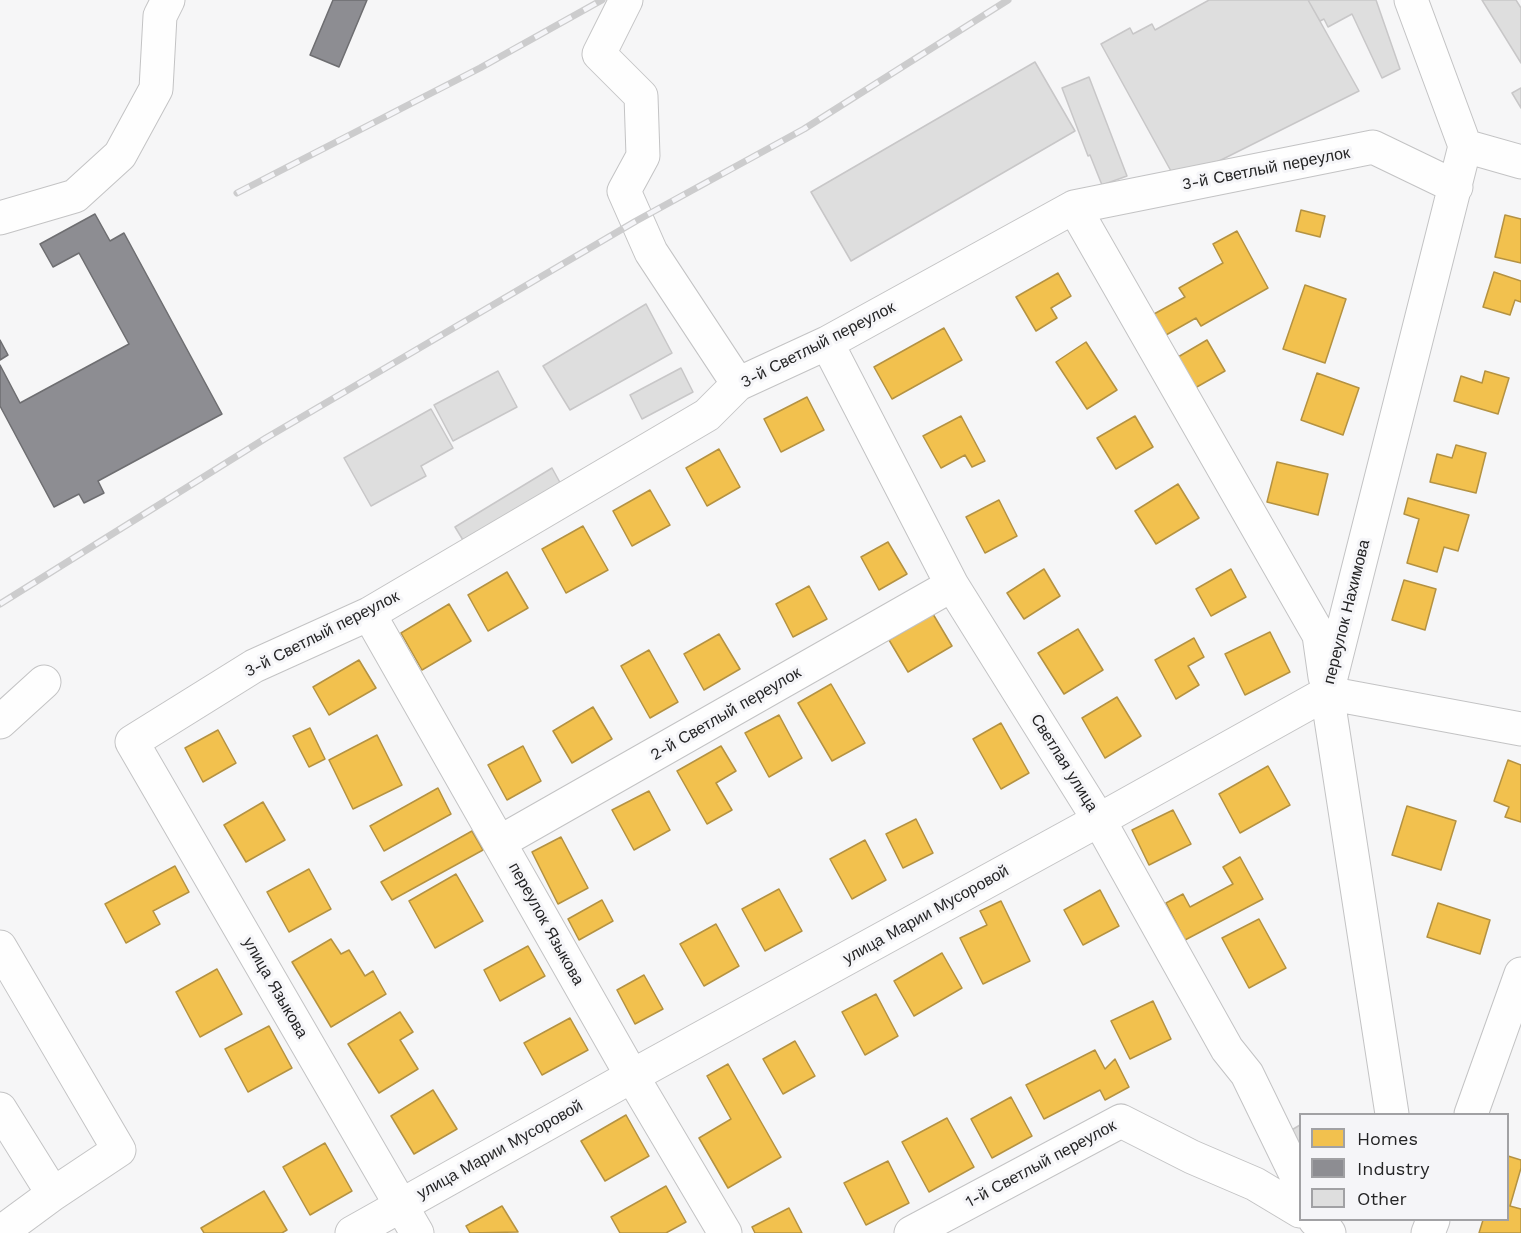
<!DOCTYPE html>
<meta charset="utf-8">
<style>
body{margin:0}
#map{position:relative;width:1521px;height:1233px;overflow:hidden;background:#f6f6f7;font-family:"Work Sans",sans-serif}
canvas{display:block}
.legend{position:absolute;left:1299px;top:1113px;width:210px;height:108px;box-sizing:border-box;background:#f5f5f8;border:2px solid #a1a1a4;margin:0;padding:8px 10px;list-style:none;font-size:18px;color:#242425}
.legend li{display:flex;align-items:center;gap:12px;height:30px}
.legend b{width:30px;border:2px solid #a1a1a4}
</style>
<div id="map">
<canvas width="1521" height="1233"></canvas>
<ul class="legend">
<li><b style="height:16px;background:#f2c14e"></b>Homes</li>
<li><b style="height:16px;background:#8d8d92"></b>Industry</li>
<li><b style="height:16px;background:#dedede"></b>Other</li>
</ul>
</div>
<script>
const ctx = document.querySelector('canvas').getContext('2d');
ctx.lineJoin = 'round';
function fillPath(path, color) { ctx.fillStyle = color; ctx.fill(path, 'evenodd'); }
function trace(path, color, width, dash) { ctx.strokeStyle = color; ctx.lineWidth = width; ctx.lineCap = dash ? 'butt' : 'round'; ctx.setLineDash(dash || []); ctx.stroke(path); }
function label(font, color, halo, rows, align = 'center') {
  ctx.font = font + ' "Work Sans",sans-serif'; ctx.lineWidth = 6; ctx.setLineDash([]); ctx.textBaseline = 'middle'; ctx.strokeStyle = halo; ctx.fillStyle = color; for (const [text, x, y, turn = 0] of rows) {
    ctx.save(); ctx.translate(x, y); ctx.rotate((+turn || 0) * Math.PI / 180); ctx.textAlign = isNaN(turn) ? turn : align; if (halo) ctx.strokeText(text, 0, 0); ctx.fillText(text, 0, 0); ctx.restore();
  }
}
const homes = new Path2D(`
 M 1301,210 L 1325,216 L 1320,237 L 1296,231 Z
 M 1505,215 L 1521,219 L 1521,263 L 1495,257 Z
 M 1237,231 L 1268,288 L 1201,326 L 1196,318 L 1166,335 L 1154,314 L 1185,297 L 1179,288 L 1223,263 L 1213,244 Z
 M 1494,272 L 1521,281 L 1521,302 L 1515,300 L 1510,315 L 1483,307 Z
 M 1058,273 L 1071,296 L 1051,308 L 1057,318 L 1036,331 L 1016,297 Z
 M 1305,285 L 1346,299 L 1325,363 L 1283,349 Z
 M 944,328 L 962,360 L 892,399 L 874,367 Z
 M 1207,340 L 1225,371 L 1195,388 L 1178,357 Z
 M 1086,342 L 1117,390 L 1087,409 L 1056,362 Z
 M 1485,371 L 1509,378 L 1498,414 L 1454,401 L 1461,376 L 1482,383 Z
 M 1317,373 L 1359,388 L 1343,435 L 1301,420 Z
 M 807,397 L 824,430 L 781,452 L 764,419 Z
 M 961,416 L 985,461 L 972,467 L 965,455 L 941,468 L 923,436 Z
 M 1135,416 L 1153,447 L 1116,469 L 1097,438 Z
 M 1456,445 L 1486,453 L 1476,493 L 1430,482 L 1437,454 L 1452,458 Z
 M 719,449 L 740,487 L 707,506 L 686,468 Z
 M 1277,462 L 1328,474 L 1318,515 L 1267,502 Z
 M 1178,484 L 1199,518 L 1156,544 L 1135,511 Z
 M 650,490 L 670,525 L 632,546 L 613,511 Z
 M 1408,498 L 1469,515 L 1458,551 L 1444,547 L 1437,572 L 1407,563 L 1419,519 L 1404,514 Z
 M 999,500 L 1017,536 L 985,553 L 966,517 Z
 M 583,526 L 608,570 L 566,593 L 542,549 Z
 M 888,542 L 907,574 L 879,590 L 861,557 Z
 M 1044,569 L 1060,596 L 1024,619 L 1007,593 Z
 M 1231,569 L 1246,597 L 1211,616 L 1196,589 Z
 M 507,572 L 528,608 L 488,631 L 468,595 Z
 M 1404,580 L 1436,589 L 1425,630 L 1392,620 Z
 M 809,586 L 827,619 L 793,637 L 776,604 Z
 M 449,604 L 471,641 L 422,670 L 401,633 Z
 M 933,614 L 952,646 L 908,672 L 889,640 Z
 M 1078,629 L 1103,670 L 1064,694 L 1038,653 Z
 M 1270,632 L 1290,672 L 1245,695 L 1225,654 Z
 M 719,634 L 740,669 L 704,690 L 684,654 Z
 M 1194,638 L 1204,657 L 1188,666 L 1199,685 L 1176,699 L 1155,660 Z
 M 649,650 L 678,702 L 650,718 L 621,666 Z
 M 359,660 L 376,688 L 329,715 L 313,687 Z
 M 831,684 L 865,743 L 832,761 L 798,703 Z
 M 1117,697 L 1141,736 L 1105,758 L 1082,718 Z
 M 593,707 L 612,739 L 572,763 L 553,731 Z
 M 779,715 L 802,758 L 769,777 L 745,733 Z
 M 1001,723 L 1029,773 L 1001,789 L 973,739 Z
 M 310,728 L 325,759 L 309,767 L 293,736 Z
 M 218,730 L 236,763 L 203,782 L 185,748 Z
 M 377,735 L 402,785 L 353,809 L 329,760 Z
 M 523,746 L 541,781 L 507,800 L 488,765 Z
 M 721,746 L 736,771 L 716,783 L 732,810 L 707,824 L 677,771 Z
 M 1508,760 L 1521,765 L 1521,822 L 1505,817 L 1509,807 L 1494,801 Z
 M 1268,766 L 1290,805 L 1240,833 L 1219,794 Z
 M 438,788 L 451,814 L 384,851 L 370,826 Z
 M 649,791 L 670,830 L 634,850 L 612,810 Z
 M 263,802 L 285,840 L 246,862 L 224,825 Z
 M 1407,806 L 1456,821 L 1441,870 L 1392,855 Z
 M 1173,810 L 1191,844 L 1149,865 L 1132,830 Z
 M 916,819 L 933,853 L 903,868 L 886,834 Z
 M 472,831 L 483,850 L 392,900 L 381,882 Z
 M 561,837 L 588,888 L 558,904 L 532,852 Z
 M 865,840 L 886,880 L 852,899 L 830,859 Z
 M 1240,857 L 1263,899 L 1185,940 L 1166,903 L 1183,894 L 1190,907 L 1233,884 L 1223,867 Z
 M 175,866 L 189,892 L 153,911 L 160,924 L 126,943 L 105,904 Z
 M 309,869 L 331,909 L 289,932 L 267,892 Z
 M 456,874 L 483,921 L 435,948 L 409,901 Z
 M 779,889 L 802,931 L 765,951 L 742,909 Z
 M 1100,890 L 1119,926 L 1083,945 L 1064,910 Z
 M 602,900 L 613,921 L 579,940 L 568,919 Z
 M 1001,901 L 1030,961 L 983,984 L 960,938 L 987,925 L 980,911 Z
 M 1438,903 L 1490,920 L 1480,954 L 1427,937 Z
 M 1259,919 L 1286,968 L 1249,988 L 1222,938 Z
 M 716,924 L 739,966 L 704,986 L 680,944 Z
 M 331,939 L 341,954 L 349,950 L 365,976 L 373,971 L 386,994 L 331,1027 L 292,962 Z
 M 528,946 L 545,976 L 500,1001 L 484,970 Z
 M 942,953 L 962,988 L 914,1016 L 894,981 Z
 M 217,969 L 242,1014 L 200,1037 L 176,992 Z
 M 644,975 L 663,1009 L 635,1024 L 617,990 Z
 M 876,994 L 898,1036 L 865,1055 L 842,1012 Z
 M 1153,1001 L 1171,1039 L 1130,1059 L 1111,1021 Z
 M 400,1012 L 413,1032 L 400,1040 L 418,1069 L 379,1093 L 348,1044 Z
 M 570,1018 L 588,1050 L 542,1075 L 524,1043 Z
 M 269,1026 L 292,1068 L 248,1092 L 225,1049 Z
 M 795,1041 L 815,1076 L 783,1094 L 763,1059 Z
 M 1095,1050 L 1105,1069 L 1115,1059 L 1129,1087 L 1105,1100 L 1100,1090 L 1044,1119 L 1026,1085 Z
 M 728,1064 L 781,1157 L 728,1188 L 699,1138 L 731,1119 L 707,1076 Z
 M 433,1090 L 457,1129 L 414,1154 L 391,1116 Z
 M 1011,1097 L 1032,1136 L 992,1158 L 971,1119 Z
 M 626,1115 L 649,1156 L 605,1181 L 581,1141 Z
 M 947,1118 L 974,1167 L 929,1192 L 902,1142 Z
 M 325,1143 L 352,1191 L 310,1215 L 283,1167 Z
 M 1508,1156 L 1521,1160 L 1521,1168 L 1510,1206 L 1521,1209 L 1521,1233 L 1479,1233 L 1483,1220 L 1508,1220 Z
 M 888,1161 L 909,1203 L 866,1225 L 844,1183 Z
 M 666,1186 L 686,1222 L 666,1233 L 620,1233 L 611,1217 Z
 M 264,1191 L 287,1230 L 282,1233 L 204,1233 L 201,1228 Z
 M 502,1206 L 518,1232 L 470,1233 L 466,1226 Z
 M 789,1208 L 802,1233 L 755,1233 L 752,1227 Z`);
fillPath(homes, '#f2c14e');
trace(homes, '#b49242', 1.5);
const industry = new Path2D(`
 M 333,0 L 367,0 L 339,67 L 310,55 Z
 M 95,214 L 110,241 L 124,233 L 222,414 L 98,481 L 104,493 L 84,503 L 79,494 L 54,507 L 0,406 L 0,365 L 20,403 L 129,344 L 79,253 L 53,267 L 40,244 Z
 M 0,340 L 8,355 L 0,360 Z`);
fillPath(industry, '#8d8d92');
trace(industry, '#6e6e71', 1.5);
const building = new Path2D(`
 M 1209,0 L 1308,0 L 1359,91 L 1177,182 L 1101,44 L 1130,28 L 1133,34 L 1152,24 L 1155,30 Z
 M 1308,0 L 1376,0 L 1400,69 L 1382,78 L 1352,14 L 1328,27 L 1324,19 L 1320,21 Z
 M 1482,0 L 1516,0 L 1521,8 L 1521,63 Z
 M 1035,62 L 1075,131 L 851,261 L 811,192 Z
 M 1089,77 L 1127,176 L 1102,185 L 1090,155 L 1088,156 L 1062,88 Z
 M 1521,88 L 1521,108 L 1512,93 Z
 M 646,304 L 672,353 L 570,410 L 543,366 Z
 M 681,368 L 693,392 L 642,419 L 630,395 Z
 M 498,371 L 517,407 L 453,441 L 434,405 Z
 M 431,409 L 453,448 L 421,466 L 426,476 L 371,506 L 344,458 Z
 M 552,468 L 563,488 L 466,545 L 455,527 Z
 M 1300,1125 L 1300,1148 L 1290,1131 Z`);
fillPath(building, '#dedede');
trace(building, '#c8c7c8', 1.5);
const minor = new Path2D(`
 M 626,0 L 599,54 L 641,96 L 643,156 L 624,191 L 651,252 L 738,384
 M 1411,0 L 1465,146
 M 1465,146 L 1521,162
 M 1074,207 L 1319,635 L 1325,677
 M 0,218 L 75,196 L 120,155 L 156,89 L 160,16 L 168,0
 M 827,343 L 952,585 L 1099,820 L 1227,1049 L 1247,1074 L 1300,1183
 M 369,614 L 632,1076 L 725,1233
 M 0,722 L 44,682
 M 500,842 L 952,585
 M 0,947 L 119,1150 L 53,1194
 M 0,1109 L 53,1194 L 0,1233
 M 1392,1114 L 1327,693 L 1465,146
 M 1471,1114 L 1521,974
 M 1315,1220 L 1321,1223 L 1329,1233
 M 352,1233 L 632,1076 L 1099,820 L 1327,693 L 1521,729
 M 417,1233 L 132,742 L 254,666 L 369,614 L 707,415 L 738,384 L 827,343 L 1074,207 L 1373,147 L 1456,187
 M 911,1233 L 1121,1121 L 1192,1157 L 1255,1184 L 1300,1211
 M 1428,1233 L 1433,1220`);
trace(minor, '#c3c3c4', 35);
trace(minor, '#fefefe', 33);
const rail = new Path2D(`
 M 237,193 L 480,68 L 602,0
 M 0,604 L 266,438 L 636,221 L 804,129 L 1008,0`);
trace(rail, '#cccccd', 7);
trace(rail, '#f5f5f8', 4.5, [14]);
label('16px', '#242425', '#f5f5f8', [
 ["3-й Светлый переулок",1266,169,-11],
 ["3-й Светлый переулок",818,345,-27],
 ["переулок Нахимова",1347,612,-76],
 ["3-й Светлый переулок",322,634,-27],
 ["2-й Светлый переулок",726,714,-30],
 ["Светлая улица",1064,763,58],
 ["улица Марии Мусоровой",926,915,-29],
 ["переулок Языкова",546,924,61],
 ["улица Языкова",275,988,60],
 ["улица Марии Мусоровой",500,1150,-29],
 ["1-й Светлый переулок",1041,1164,-28]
]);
</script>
